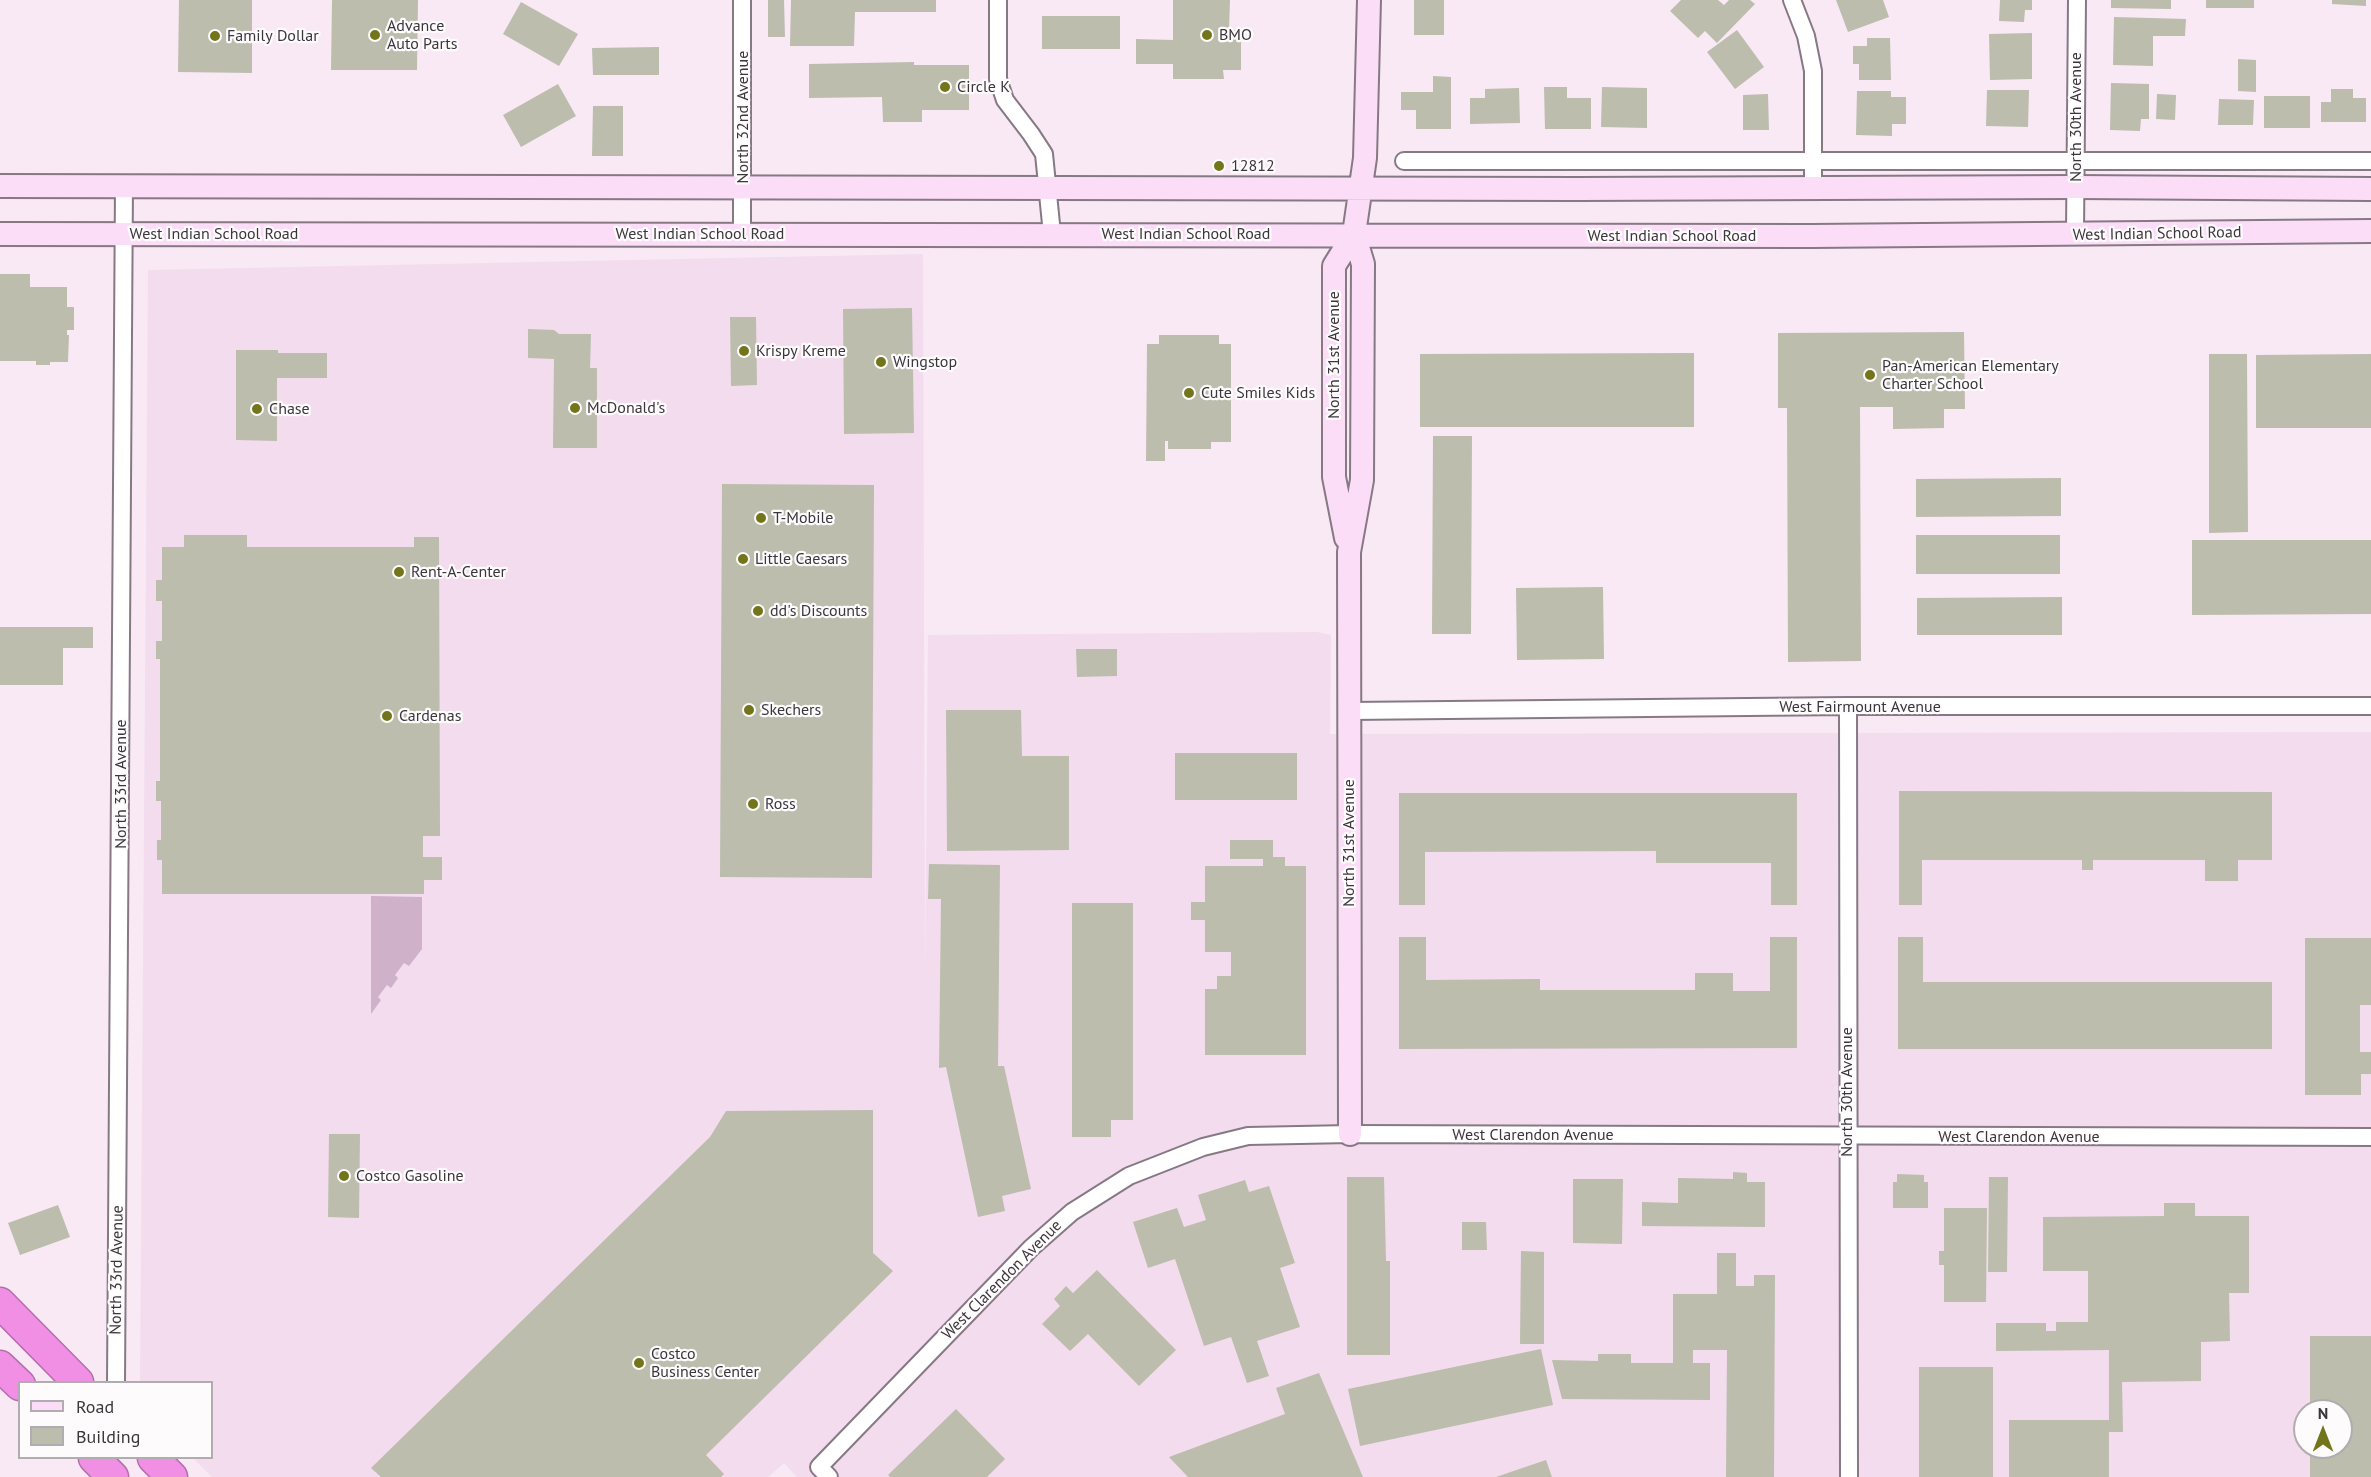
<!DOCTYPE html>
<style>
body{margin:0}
#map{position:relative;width:2371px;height:1477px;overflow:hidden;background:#f8e9f5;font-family:"PT Sans",sans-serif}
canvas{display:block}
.legend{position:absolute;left:18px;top:1381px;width:195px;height:78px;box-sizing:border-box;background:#fefbfd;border:2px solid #b0acaf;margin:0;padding:8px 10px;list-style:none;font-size:18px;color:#3b363b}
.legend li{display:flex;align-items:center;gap:12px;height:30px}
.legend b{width:30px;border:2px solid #b0acaf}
.north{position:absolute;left:2293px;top:1399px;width:60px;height:60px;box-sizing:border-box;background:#fefbfd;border:2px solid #b0acaf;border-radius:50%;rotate:0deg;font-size:16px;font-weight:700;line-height:24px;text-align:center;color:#3b363b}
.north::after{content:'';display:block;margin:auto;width:21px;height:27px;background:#73751b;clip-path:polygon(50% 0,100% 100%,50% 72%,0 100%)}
</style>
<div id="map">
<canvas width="2371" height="1477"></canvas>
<ul class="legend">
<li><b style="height:8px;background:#fbddf7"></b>Road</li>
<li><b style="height:16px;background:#bcbdad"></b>Building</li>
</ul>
<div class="north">N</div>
</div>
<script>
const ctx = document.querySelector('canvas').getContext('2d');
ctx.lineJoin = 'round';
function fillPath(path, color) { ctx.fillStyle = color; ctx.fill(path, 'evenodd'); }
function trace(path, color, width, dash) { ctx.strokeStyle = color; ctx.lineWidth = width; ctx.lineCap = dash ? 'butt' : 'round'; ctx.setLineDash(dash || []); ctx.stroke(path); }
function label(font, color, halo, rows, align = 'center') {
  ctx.font = font + ' "PT Sans",sans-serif'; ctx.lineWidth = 4.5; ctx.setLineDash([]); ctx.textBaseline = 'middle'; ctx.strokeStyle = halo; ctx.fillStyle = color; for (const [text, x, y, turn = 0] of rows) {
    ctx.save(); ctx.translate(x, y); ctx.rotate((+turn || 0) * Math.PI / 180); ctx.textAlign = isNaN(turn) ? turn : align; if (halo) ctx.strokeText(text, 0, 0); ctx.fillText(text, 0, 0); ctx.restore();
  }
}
fillPath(new Path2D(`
 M 923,254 L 925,983 L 928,635 L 1317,632 L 1331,635 L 1330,734 L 2371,732 L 2371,1477 L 797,1477 L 784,1463 L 768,1477 L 212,1477 L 193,1458 L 212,1458 L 212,1382 L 140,1382 L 148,270 ZM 2305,1411 L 2341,1411 L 2341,1447 L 2305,1447 Z`), '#f2dcee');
fillPath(new Path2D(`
 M 371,896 L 422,897 L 422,949 L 409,966 L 404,963 L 395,975 L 398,978 L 391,988 L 387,985 L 378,997 L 381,1000 L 371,1014 Z`), '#cfb2ca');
fillPath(new Path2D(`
 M 179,0 L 252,0 L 252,73 L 178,72 Z
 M 332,0 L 418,0 L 417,70 L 331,70 Z
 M 768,0 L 784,0 L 785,37 L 768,37 Z
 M 791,0 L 936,0 L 936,12 L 855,12 L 854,46 L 790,46 Z
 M 1173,0 L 1230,0 L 1229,30 L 1241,30 L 1241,70 L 1223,70 L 1224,79 L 1173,79 L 1173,64 L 1136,64 L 1136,39 L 1173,40 Z
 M 1414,0 L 1444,0 L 1444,35 L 1414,35 Z
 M 1681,0 L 1718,0 L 1724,5 L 1729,0 L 1750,0 L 1755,4 L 1717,43 L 1705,31 L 1698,38 L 1670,11 Z
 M 1836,0 L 1883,0 L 1889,17 L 1848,32 Z
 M 2000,0 L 2032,0 L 2032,10 L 2025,10 L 2024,22 L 1999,21 Z
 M 2111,0 L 2171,0 L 2171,9 L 2111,8 Z
 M 2206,0 L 2254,0 L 2254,8 L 2206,8 Z
 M 2332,0 L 2366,0 L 2366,6 L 2332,4 Z
 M 521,2 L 578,34 L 559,66 L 503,34 Z
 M 1042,16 L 1120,16 L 1120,49 L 1042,49 Z
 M 2114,17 L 2186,19 L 2185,36 L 2153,36 L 2153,66 L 2113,65 Z
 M 1737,30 L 1764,67 L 1735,89 L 1707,52 Z
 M 2032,33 L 2032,79 L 1990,80 L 1989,34 Z
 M 1867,38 L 1890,38 L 1891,80 L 1859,80 L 1859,64 L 1853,64 L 1853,46 L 1867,46 Z
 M 659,47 L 659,75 L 593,75 L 592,48 Z
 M 2238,59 L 2256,60 L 2256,92 L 2238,91 Z
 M 914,62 L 914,65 L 969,65 L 969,110 L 922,110 L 922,122 L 883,122 L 882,97 L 809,98 L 809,64 Z
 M 1433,76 L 1451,77 L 1451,129 L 1416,129 L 1416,110 L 1401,110 L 1401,92 L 1433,92 Z
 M 2111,83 L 2149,84 L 2149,119 L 2141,119 L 2140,131 L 2110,130 Z
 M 558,84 L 576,116 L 521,147 L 503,115 Z
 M 1544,87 L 1567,87 L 1567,98 L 1591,98 L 1591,129 L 1545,129 Z
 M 1602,87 L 1647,88 L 1647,128 L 1601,127 Z
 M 1519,88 L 1520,123 L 1470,124 L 1470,98 L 1485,98 L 1485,89 Z
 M 2331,89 L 2353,89 L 2353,98 L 2366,98 L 2366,122 L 2321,122 L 2321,102 L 2331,102 Z
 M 1987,90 L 2029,90 L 2028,127 L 1986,126 Z
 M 1857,91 L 1891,91 L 1891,97 L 1906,97 L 1906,124 L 1892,124 L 1892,136 L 1856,135 Z
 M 1768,94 L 1769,130 L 1743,130 L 1743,95 Z
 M 2157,94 L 2176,95 L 2175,120 L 2156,119 Z
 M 2264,96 L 2310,96 L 2310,128 L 2264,128 Z
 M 2219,99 L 2254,100 L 2253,125 L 2218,125 Z
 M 593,106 L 623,106 L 623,156 L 592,156 Z
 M 0,274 L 30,274 L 30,287 L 67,287 L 67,307 L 74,307 L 74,330 L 67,330 L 67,335 L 69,335 L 68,362 L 50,362 L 50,365 L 36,365 L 36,361 L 0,361 Z
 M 912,308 L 914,433 L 844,434 L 843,309 Z
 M 730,317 L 756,317 L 757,385 L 731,386 Z
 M 528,329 L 554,330 L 559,334 L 591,334 L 590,368 L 597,368 L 597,448 L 553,448 L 554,359 L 528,358 Z
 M 1964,332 L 1965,409 L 1944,409 L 1944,428 L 1893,429 L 1893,407 L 1860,407 L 1861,661 L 1788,662 L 1787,408 L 1778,408 L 1778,333 Z
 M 1159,335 L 1219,335 L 1219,344 L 1231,344 L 1231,442 L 1211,442 L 1211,449 L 1168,449 L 1168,441 L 1165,441 L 1165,461 L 1146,461 L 1147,344 L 1159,344 Z
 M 236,350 L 278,350 L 278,353 L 327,353 L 327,378 L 277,378 L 277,441 L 236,440 Z
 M 1694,353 L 1694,427 L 1420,427 L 1420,354 Z
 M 2209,354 L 2247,354 L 2248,532 L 2209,533 Z
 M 2371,354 L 2371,428 L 2256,428 L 2256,355 Z
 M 1433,436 L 1472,436 L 1471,634 L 1432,634 Z
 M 2061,478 L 2061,516 L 1916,517 L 1916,479 Z
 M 722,484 L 874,485 L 872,878 L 720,877 Z
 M 184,535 L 247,535 L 247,547 L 414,547 L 414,537 L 439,537 L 440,836 L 423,836 L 423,857 L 442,857 L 442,880 L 424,880 L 424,894 L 162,894 L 162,860 L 157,860 L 157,840 L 161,840 L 161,801 L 156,801 L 156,781 L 160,781 L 160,659 L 156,659 L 156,641 L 162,641 L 162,601 L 156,601 L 156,580 L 162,580 L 162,547 L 184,547 Z
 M 1916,535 L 2060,535 L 2060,574 L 1916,574 Z
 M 2192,540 L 2371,540 L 2371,614 L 2192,615 Z
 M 1603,587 L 1604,659 L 1517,660 L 1516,588 Z
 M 2062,597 L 2062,635 L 1917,635 L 1917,598 Z
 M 0,627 L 93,627 L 93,648 L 63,648 L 63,685 L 0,685 Z
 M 1076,649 L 1117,649 L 1117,676 L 1077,677 Z
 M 946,710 L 1021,710 L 1022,756 L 1069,756 L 1069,850 L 947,851 Z
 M 1175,753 L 1297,753 L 1297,800 L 1175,800 Z
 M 1899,791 L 2272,792 L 2272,860 L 2238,860 L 2238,881 L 2205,881 L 2205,860 L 2093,860 L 2093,870 L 2082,870 L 2082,860 L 1922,860 L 1922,905 L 1899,905 Z
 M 1399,793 L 1797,793 L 1797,905 L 1771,905 L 1771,863 L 1656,863 L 1656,851 L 1425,852 L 1425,905 L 1399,905 Z
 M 1230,840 L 1273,840 L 1273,857 L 1285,857 L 1285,866 L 1306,866 L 1306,1055 L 1205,1055 L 1205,989 L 1217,989 L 1217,976 L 1231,976 L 1231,952 L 1205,952 L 1205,920 L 1191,920 L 1191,902 L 1205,902 L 1205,866 L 1263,866 L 1263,859 L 1230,859 Z
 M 929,864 L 1000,865 L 998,1066 L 1004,1066 L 1031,1189 L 1002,1196 L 1005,1211 L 978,1217 L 946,1067 L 939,1068 L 941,899 L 928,899 Z
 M 1072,903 L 1133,903 L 1133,1120 L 1111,1120 L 1111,1137 L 1072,1137 Z
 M 1399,937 L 1426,937 L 1426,980 L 1540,979 L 1540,990 L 1695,990 L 1695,973 L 1733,973 L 1733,991 L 1770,991 L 1770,937 L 1797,937 L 1797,1048 L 1399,1049 Z
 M 1898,937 L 1923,937 L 1923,982 L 2272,982 L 2272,1049 L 1898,1049 Z
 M 2305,938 L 2371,938 L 2371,1005 L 2360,1005 L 2360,1052 L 2371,1052 L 2371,1074 L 2361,1074 L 2361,1095 L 2305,1095 Z
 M 873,1110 L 873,1253 L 893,1271 L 706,1455 L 724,1474 L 721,1477 L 381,1477 L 371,1468 L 710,1137 L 726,1111 Z
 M 329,1134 L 360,1134 L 359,1218 L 328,1217 Z
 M 1733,1172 L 1747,1173 L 1747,1182 L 1765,1182 L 1765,1227 L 1642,1226 L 1642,1202 L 1678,1203 L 1678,1178 L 1733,1179 Z
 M 1897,1174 L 1924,1175 L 1924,1182 L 1928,1182 L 1928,1208 L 1893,1208 L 1893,1182 L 1897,1182 Z
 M 1347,1177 L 1384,1177 L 1386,1261 L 1390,1261 L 1390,1355 L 1347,1355 Z
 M 1989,1177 L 2008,1177 L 2007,1272 L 1988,1272 Z
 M 1573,1179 L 1623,1179 L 1622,1244 L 1573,1243 Z
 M 1245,1180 L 1249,1192 L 1269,1186 L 1295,1263 L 1280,1268 L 1300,1327 L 1257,1341 L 1269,1376 L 1247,1383 L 1231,1337 L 1204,1346 L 1175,1259 L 1148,1268 L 1133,1222 L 1177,1208 L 1184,1227 L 1206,1220 L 1198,1195 Z
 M 2164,1203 L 2195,1203 L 2195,1216 L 2249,1216 L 2249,1293 L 2229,1293 L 2230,1341 L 2201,1342 L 2201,1381 L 2122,1382 L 2123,1432 L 2109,1432 L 2109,1477 L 2009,1477 L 2009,1420 L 2109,1420 L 2109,1350 L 1996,1351 L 1996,1323 L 2046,1323 L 2046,1331 L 2056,1331 L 2056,1322 L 2088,1322 L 2088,1271 L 2043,1271 L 2043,1217 L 2164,1216 Z
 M 58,1205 L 70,1237 L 20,1255 L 8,1223 Z
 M 1944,1208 L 1987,1208 L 1986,1302 L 1944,1302 L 1944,1265 L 1939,1265 L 1939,1251 L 1944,1251 Z
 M 1462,1222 L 1486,1222 L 1487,1250 L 1462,1250 Z
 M 1521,1251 L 1544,1252 L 1544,1344 L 1520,1344 Z
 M 1717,1253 L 1736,1253 L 1736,1286 L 1754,1286 L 1754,1275 L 1775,1275 L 1774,1477 L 1726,1477 L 1727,1350 L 1693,1350 L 1693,1363 L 1710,1363 L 1710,1400 L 1562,1399 L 1552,1360 L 1598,1361 L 1598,1354 L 1631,1354 L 1631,1363 L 1673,1363 L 1673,1294 L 1717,1294 Z
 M 1097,1270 L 1176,1350 L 1139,1386 L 1088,1334 L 1070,1351 L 1042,1324 L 1060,1306 L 1054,1299 L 1066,1286 L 1073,1293 Z
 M 2310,1336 L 2371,1336 L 2371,1477 L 2310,1477 L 2310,1447 L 2341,1447 L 2341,1411 L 2310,1411 Z
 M 1541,1349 L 1553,1405 L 1360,1446 L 1348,1389 Z
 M 1919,1367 L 1993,1367 L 1993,1477 L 1919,1477 Z
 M 1319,1373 L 1363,1477 L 1188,1477 L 1169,1457 L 1285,1414 L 1276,1388 Z
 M 956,1409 L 1005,1459 L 987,1477 L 890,1477 L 888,1475 Z
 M 1546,1460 L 1552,1477 L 1496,1477 Z`), '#bcbdad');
const street = new Path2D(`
 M 998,0 L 998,79 L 1005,100 L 1031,134 L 1044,154 L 1052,234
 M 1792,0 L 1806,36 L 1813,71 L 1813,188
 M 1404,161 L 2371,161
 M 742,234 L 742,0
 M 2075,234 L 2077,0
 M 1848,706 L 1849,1477
 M 1349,711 L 1848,706 L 2371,706
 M 116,1382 L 124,186
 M 829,1477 L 819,1467 L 1031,1248 L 1072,1212 L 1129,1176 L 1203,1147 L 1248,1136 L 1350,1134 L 2371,1137`);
const secondary = new Path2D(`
 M 0,186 L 1578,189 L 2075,187 L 2371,189
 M 0,234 L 1812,236 L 2371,231
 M 1346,538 L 1334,477 L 1334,266 L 1354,234 L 1365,158 L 1369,0
 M 1350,1134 L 1349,552 L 1362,480 L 1363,264 L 1354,234`);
const highway = new Path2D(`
 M 0,1303 L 78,1382
 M 0,1366 L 20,1385
 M 94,1458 L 113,1477
 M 153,1458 L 172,1477`);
trace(street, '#867984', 20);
trace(secondary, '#867984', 26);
trace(highway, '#b170aa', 33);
trace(street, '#fff', 16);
trace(secondary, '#fbddf7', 22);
trace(highway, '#f18fe5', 30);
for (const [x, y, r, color] of [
 [375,35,6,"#73751b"],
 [1207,35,6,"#73751b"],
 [215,36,6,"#73751b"],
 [945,87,6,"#73751b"],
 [1219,166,6,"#73751b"],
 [744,351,6,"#73751b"],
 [881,362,6,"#73751b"],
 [1870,375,6,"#73751b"],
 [1189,393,6,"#73751b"],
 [575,408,6,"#73751b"],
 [257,409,6,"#73751b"],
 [761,518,6,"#73751b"],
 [743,559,6,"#73751b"],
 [399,572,6,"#73751b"],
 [758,611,6,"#73751b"],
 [749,710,6,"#73751b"],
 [387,716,6,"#73751b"],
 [753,804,6,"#73751b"],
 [344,1176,6,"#73751b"],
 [639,1363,6,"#73751b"]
]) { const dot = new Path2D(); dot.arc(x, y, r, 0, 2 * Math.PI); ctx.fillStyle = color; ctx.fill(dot); trace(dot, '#fefbfd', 2); }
label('16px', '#3b363b', '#fefbfd', [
 ["Advance",387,26],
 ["Auto Parts",387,44],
 ["BMO",1219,35],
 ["Family Dollar",227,36],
 ["Circle K",957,87],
 ["12812",1231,166],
 ["Krispy Kreme",756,351],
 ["Wingstop",893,362],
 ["Pan-American Elementary",1882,366],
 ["Charter School",1882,384],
 ["Cute Smiles Kids",1201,393],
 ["McDonald's",587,408],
 ["Chase",269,409],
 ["T-Mobile",773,518],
 ["Little Caesars",755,559],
 ["Rent-A-Center",411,572],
 ["dd's Discounts",770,611],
 ["Skechers",761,710],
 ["Cardenas",399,716],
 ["Ross",765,804],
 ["Costco Gasoline",356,1176],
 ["Costco",651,1354],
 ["Business Center",651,1372]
], 'left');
label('16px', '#3b363b', '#fefbfd', [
 ["North 32nd Avenue",743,117,-90],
 ["North 30th Avenue",2076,117,-90],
 ["West Indian School Road",214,234],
 ["West Indian School Road",700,234],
 ["West Indian School Road",1186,234],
 ["West Indian School Road",2157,234,-1],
 ["West Indian School Road",1672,236],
 ["North 31st Avenue",1334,355,-90],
 ["West Fairmount Avenue",1860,707],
 ["North 33rd Avenue",121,784,-90],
 ["North 31st Avenue",1349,843,-90],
 ["North 30th Avenue",1847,1092,-90],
 ["West Clarendon Avenue",1533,1135],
 ["West Clarendon Avenue",2019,1137],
 ["North 33rd Avenue",117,1270,-89],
 ["West Clarendon Avenue",1002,1280,-45]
]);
</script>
